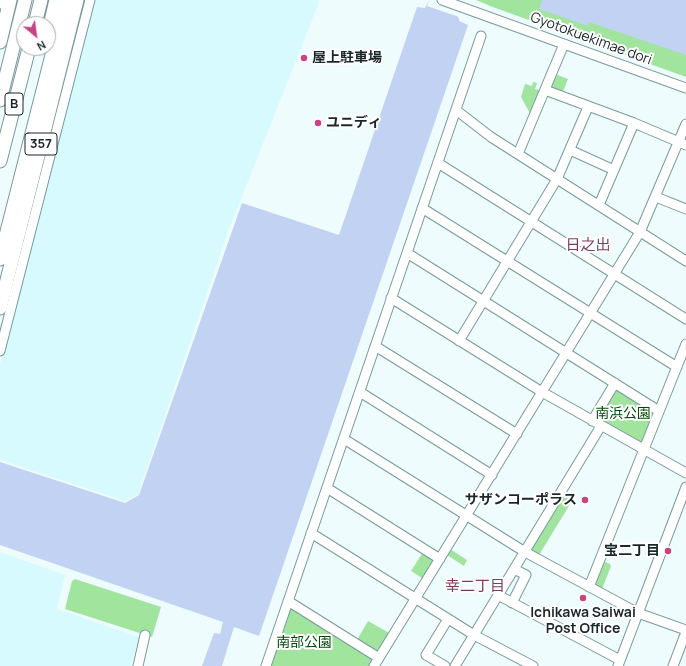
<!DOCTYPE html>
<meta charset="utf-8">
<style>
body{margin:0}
#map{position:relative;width:686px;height:666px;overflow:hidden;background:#eefcfe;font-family:Manrope,sans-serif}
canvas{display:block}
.north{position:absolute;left:16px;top:16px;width:40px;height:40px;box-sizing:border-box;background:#fff;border:1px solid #a3a9a9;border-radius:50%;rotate:151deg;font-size:11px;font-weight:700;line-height:16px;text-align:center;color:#1a2729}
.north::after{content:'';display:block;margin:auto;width:14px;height:18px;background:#c84284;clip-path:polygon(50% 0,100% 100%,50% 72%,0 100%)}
</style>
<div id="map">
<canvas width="686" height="666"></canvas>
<div class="north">N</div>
</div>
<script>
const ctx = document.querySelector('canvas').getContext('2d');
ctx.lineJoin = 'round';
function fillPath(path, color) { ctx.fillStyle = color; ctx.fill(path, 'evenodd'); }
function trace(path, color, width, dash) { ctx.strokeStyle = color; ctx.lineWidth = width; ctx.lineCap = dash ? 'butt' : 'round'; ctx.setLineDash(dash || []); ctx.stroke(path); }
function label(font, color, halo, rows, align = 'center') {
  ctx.font = font + ' Manrope,"Noto Sans JP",sans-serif'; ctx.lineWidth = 4; ctx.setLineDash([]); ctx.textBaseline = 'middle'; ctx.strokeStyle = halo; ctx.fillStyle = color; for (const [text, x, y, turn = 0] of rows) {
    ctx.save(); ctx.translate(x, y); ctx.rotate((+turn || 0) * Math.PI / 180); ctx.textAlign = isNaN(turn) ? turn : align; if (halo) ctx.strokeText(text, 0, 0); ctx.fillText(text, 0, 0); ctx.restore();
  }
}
fillPath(new Path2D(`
 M 94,0 L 320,0 L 229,229 L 138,494 L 125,501 L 0,460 L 0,364 Z
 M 0,552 L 65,575 L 57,609 L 139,637 L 131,666 L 0,666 Z`), '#d6fafe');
fillPath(new Path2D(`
 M 476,0 L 686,0 L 686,77 L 490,6 Z
 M 555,74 L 568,79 L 562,94 L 549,89 Z
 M 533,82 L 537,83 L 535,89 L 540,90 L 531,115 L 521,97 L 525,84 L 532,86 Z
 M 616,388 L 653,412 L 655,415 L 644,443 L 641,444 L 598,420 Z
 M 563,496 L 572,501 L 539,555 L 532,552 L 531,548 Z
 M 450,549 L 467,560 L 464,566 L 447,555 Z
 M 423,552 L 435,559 L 425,580 L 411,571 Z
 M 603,561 L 610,564 L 611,566 L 602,589 L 597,587 L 595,583 Z
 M 75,579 L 161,607 L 152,637 L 65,609 L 72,581 Z
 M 294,609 L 373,658 L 372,666 L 271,666 L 290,610 Z
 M 368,621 L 391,634 L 377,653 L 357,640 Z`), '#a0e49e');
fillPath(new Path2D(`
 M 429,0 L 464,0 L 458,18 L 459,18 L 459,21 L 468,25 L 259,636 L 234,627 L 222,666 L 202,666 L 214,633 L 220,634 L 223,622 L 0,545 L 0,462 L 125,503 L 139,495 L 242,203 L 339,235 L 417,7 L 425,8 Z
 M 542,0 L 686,0 L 686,55 L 589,22 L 588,26 L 539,9 Z`), '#c2d2f2');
fillPath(new Path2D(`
 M 429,0 L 465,0 L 459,17 L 427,6 Z`), '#eefcfe');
const minor = new Path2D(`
 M 442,0 L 686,88
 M 545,90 L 634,123 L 686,145
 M 456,110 L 491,137 L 686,261
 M 570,150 L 614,170
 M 518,154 L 564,44
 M 438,163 L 686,319
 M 656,197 L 686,209
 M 599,205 L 634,123
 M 422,208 L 677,367
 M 407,253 L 659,411
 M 391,298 L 542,392 L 686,473
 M 459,341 L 557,179 L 588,107
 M 375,346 L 517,434
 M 0,351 L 90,0
 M 360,392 L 492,475
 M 592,421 L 615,383
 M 344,439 L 525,552 L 638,613 L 686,630
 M 327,488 L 440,559
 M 311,533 L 474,635 L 533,666
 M 589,587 L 686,344
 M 498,595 L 620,660
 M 288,601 L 379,658
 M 512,603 L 526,575 L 514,569
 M 138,666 L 145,635
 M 266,666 L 481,36
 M 374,666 L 640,232 L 686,124
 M 445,666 L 426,655 L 448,619
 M 455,666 L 601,426
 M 618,666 L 686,487
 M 673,666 L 686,632`);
const highway = new Path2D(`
 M 0,2 L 0,0
 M 35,24 L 41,0
 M 48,34 L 56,0
 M 0,42 L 10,0
 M 0,100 L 25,0
 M 0,161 L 29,48
 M 0,259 L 66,0
 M 0,308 L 77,0`);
trace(minor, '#789a9d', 11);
trace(highway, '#789a9d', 15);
trace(minor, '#fff', 9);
trace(highway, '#fff', 13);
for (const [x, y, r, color] of [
 [304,58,4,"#c84284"],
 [318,123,4,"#c84284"],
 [585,500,4,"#c84284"],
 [668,551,4,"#c84284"],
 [583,598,4,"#c84284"]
]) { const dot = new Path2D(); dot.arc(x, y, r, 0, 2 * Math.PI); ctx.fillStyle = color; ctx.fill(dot); trace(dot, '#fff', 1.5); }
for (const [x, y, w] of [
 [14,104,18],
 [41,144,32]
]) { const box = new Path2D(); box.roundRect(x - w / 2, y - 11, w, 22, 3); ctx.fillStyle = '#fff'; ctx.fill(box); trace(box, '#1a2729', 1); }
label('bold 13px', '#1a2729', null, [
 ["B",14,104],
 ["357",41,144]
]);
label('14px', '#1a2729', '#fff', [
 ["Gyotokuekimae dori",591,39,20]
]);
label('bold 14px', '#1a2729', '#fff', [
 ["屋上駐車場",312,58],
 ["ユニディ",326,123],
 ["サザンコーポラス",577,500,"right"],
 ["宝二丁目",660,551,"right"],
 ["Ichikawa Saiwai",583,613,"center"],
 ["Post Office",583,629,"center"]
], 'left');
label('14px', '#004c07', '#fff', [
 ["南浜公園",623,414],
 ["南部公園",304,643]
]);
label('15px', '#7e3a58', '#fff', [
 ["日之出",588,246],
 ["幸二丁目",475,587]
]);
</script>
